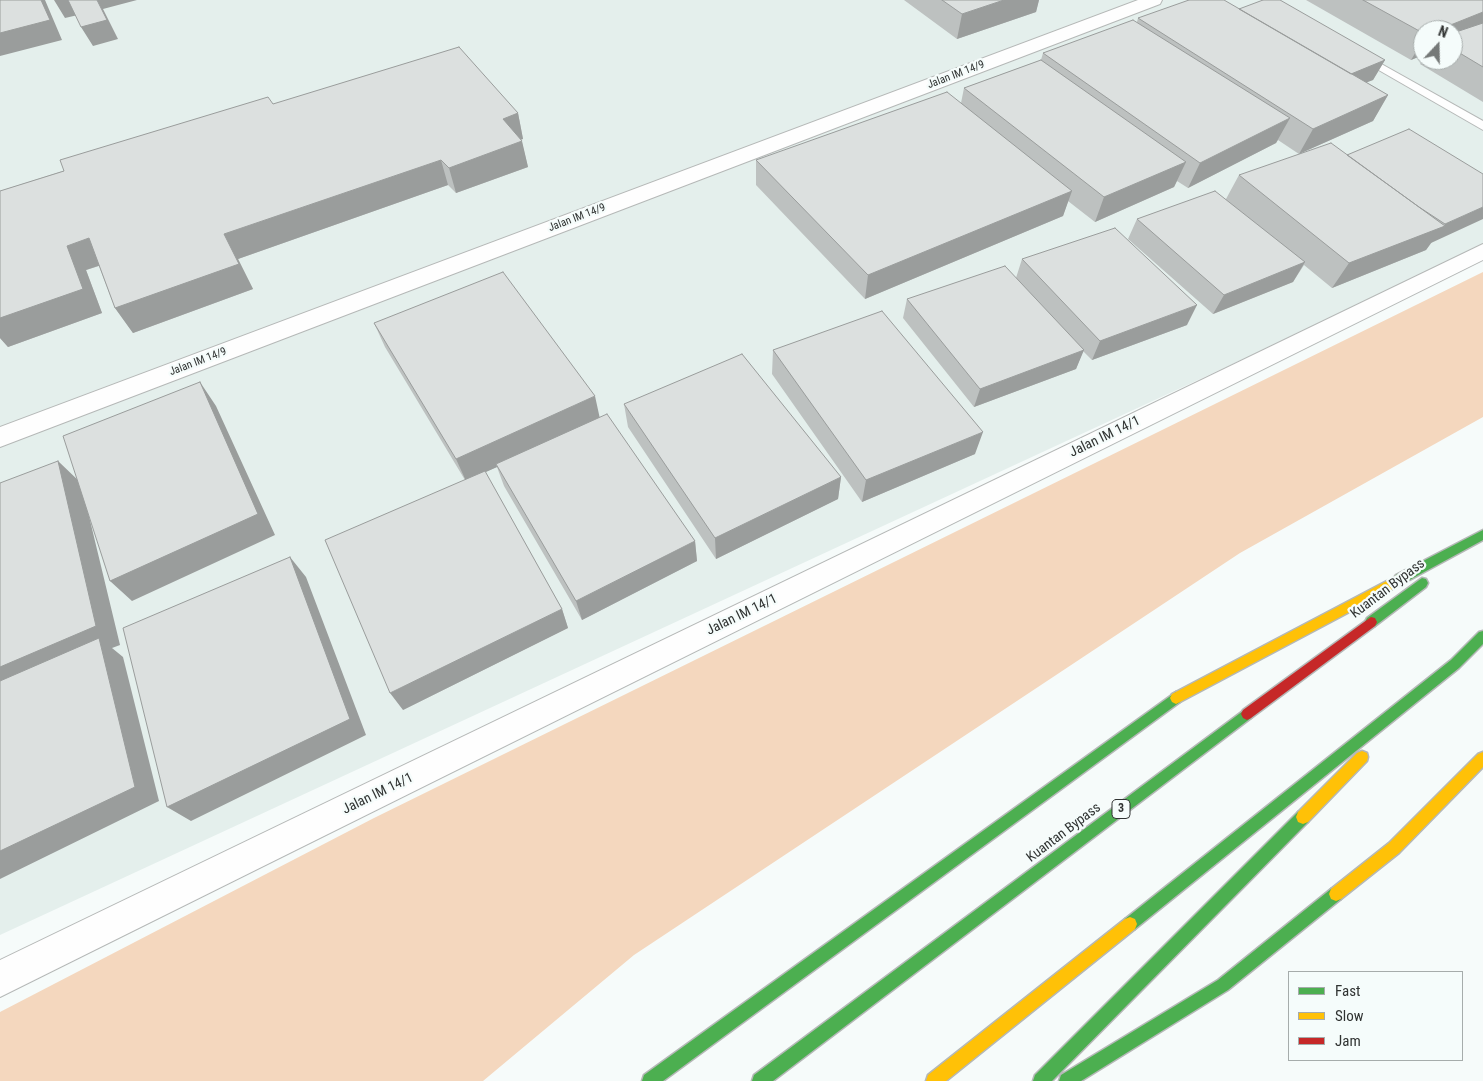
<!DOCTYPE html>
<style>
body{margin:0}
#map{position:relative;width:1483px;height:1081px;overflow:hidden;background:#f6fbfa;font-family:"Roboto Condensed",sans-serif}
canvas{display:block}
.legend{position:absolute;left:1288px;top:971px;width:175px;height:90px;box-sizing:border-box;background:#f5fcfb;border:1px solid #a6acab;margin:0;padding:6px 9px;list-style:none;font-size:15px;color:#303332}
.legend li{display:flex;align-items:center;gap:10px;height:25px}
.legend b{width:25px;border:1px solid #a6acab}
.north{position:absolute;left:1413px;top:20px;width:50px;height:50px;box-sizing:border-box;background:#f5fcfb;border:1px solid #a6acab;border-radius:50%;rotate:21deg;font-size:14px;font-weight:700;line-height:20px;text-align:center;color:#303332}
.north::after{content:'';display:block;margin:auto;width:18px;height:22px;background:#757978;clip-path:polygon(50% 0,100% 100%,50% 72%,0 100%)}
</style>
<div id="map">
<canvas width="1483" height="1081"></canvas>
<ul class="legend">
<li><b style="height:6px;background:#4caf50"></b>Fast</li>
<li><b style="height:6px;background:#ffc107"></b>Slow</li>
<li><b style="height:6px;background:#c62828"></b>Jam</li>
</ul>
<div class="north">N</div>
</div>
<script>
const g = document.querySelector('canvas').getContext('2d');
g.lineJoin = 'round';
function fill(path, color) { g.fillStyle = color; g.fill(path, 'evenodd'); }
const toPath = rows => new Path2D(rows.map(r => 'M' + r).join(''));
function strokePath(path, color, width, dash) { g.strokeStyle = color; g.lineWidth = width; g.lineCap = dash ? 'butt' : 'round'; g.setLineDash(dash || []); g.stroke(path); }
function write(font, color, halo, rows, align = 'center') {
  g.font = font + ' "Roboto Condensed",sans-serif'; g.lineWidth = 4.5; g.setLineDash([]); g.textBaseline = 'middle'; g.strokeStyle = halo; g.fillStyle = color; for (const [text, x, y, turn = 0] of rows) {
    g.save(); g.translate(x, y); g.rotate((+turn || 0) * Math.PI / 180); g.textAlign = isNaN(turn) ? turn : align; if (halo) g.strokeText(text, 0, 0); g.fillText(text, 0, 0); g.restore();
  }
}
fill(toPath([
 [0,0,1483,0,1483,248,0,935],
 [1423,30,1453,30,1453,60,1423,60]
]), '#e4efec');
fill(toPath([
 [1483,272,1483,417,1240,553,634,955,483,1081,0,1081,0,1012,374,818]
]), '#f4d7be');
const lane = toPath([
 [1360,52,1483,121,1483,130,1356,57,1354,55,1356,53,1360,52]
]);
const street = toPath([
 [1138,0,1162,0,1160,4,0,447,0,427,1138,0],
 [1483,244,1483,260,0,997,0,960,1483,244]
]);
const fast = toPath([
 [1483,530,1483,540,1404,583,1400,584,1396,583,1394,579,1396,575,1483,530],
 [1422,578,1426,579,1428,583,1426,587,1375,626,1371,627,1367,626,1365,622,1367,618,1422,578],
 [1483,631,1483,644,1459,668,1135,929,1130,931,1125,929,1123,924,1125,919,1451,660,1479,632,1483,631],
 [1176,692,1180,694,1182,698,1180,702,663,1081,642,1081,644,1075,1176,692],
 [1247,708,1251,710,1253,714,1251,718,773,1081,752,1081,754,1075,1247,708],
 [1303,810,1308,812,1310,817,1308,822,1052,1081,1033,1081,1035,1075,1298,812,1303,810],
 [1336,887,1341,889,1343,894,1341,899,1228,990,1081,1081,1059,1081,1061,1075,1218,980,1331,889,1336,887]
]);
const slow = toPath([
 [1400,574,1404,575,1406,579,1404,583,1180,702,1176,704,1172,702,1170,698,1172,694,1400,574],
 [1362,751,1367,753,1368,757,1367,761,1308,822,1303,824,1298,822,1296,817,1298,812,1357,753,1362,751],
 [1483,752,1483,767,1399,853,1341,899,1336,901,1331,899,1329,894,1331,889,1389,843,1478,754,1483,752],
 [1130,917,1135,919,1137,924,1135,929,946,1081,926,1081,928,1075,1125,919,1130,917]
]);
const jam = toPath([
 [1371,617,1375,618,1377,622,1375,626,1251,718,1247,720,1243,718,1241,714,1243,710,1371,617]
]);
strokePath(lane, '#b5b8b7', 2);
strokePath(street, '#b5b8b7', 2);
strokePath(fast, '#b5b8b7', 3);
strokePath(slow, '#b5b8b7', 3);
strokePath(jam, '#b5b8b7', 3);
fill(lane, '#fefefe');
fill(street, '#fefefe');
fill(fast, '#4caf50');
fill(slow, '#ffc107');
fill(jam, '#c62828');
fill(toPath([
 [904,0,1039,0,1036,12,957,39],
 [1306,0,1483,0,1483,102,1420,64,1423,59,1423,60,1453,60,1453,30,1423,30,1423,55,1411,60],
 [1239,9,1385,60,1373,80,1366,82,1388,95,1373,121,1299,154,1278,140,1276,143,1188,188,1177,181,1174,187,1095,222,1068,201,1063,216,865,299,756,185,756,160,961,103,964,88,1041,60,1043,53,1137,22,1138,18],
 [273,104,518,113,523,139,521,139,528,167,456,193,448,185,238,259,253,289,133,333,115,308,99,266,86,270,102,313,8,347,0,338,0,191],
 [1347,155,1483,174,1426,250,1332,288,1304,265,1293,282,1213,314,1128,239,1137,219,1226,199,1239,175],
 [1022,259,1187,325,1092,360,1083,351,1076,369,974,407,903,318,907,299,1016,278],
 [374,323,600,418,695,541,697,561,582,620,504,486,497,467,485,472,562,609,568,628,403,710,465,480,385,347],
 [773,350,975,454,862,502,772,374],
 [624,404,841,477,838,499,716,559,628,427]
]), '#bdc1c0');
fill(toPath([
 [41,0,45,0,62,40,0,56,0,33],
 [54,0,69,0,78,15,65,18],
 [97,0,137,0,103,9,118,39,93,46,81,27],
 [1004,0,1039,0,1036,12,957,39,962,14],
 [1483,12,1483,30,1453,43,1453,30,1438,30],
 [1423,40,1423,55,1411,60],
 [1385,60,1373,80,1332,96,1343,76],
 [1388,95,1373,121,1299,154,1313,129],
 [518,113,523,139,509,144,503,119],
 [1290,118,1276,143,1188,188,1200,163],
 [522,141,528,167,456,193,449,168],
 [441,160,448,185,238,259,253,289,133,333,115,308,224,234],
 [1186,162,1174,187,1095,222,1104,197],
 [1072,191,1063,216,865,299,868,275],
 [1483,207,1483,219,1431,243,1426,250,1332,288,1349,263,1444,226,1445,224],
 [89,238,107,263,86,270,102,313,8,347,0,338,0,318,67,246],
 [1305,262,1293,282,1213,314,1224,295],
 [1197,305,1187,325,1092,360,1100,341],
 [1084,350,1076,369,974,407,980,389],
 [200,382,216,406,275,535,132,601,110,581],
 [595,396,600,419,496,464,497,467,466,481,456,459],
 [983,432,975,454,862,502,866,480],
 [58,461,81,483,120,645,112,648,123,657,159,801,0,879,0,667],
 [841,477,838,499,716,559,715,538],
 [695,541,697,561,582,620,576,601],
 [290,557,306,577,366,735,191,821,167,807],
 [562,609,568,628,403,710,390,693]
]), '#9a9d9c');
const building = toPath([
 [0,0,41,0,50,20,0,33,0,0],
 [68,0,97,0,107,20,81,27,68,0],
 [942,0,1004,0,962,14,942,0],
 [1189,0,1224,0,1388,95,1313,129,1138,18,1189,0],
 [1263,0,1280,0,1385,60,1351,74,1239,9,1263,0],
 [1363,0,1483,0,1483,12,1438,30,1423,30,1423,33,1363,0],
 [1133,20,1290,118,1200,163,1043,53,1133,20],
 [1483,23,1483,67,1453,49,1453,33,1483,23],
 [459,47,518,113,503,119,522,141,449,168,441,160,224,234,239,264,115,308,89,238,67,246,83,289,0,318,0,191,64,171,60,160,268,97,273,104,459,47],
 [1041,60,1186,162,1104,197,964,88,1041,60],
 [947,92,1072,191,868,275,756,160,947,92],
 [1409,129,1483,174,1483,207,1445,224,1419,207,1347,155,1409,129],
 [1331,143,1445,226,1349,263,1239,175,1331,143],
 [1215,191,1305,262,1224,295,1137,219,1215,191],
 [1115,228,1197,305,1100,341,1022,259,1115,228],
 [1005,266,1084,350,980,389,907,299,1005,266],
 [503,272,595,396,456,459,374,323,503,272],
 [882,311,983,432,866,480,773,350,882,311],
 [742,354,841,477,715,538,624,404,742,354],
 [200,382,258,514,110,581,63,436,200,382],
 [607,414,695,541,576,601,496,464,607,414],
 [58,461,96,626,0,667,0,483,58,461],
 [485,471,562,609,390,693,325,540,485,471],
 [290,557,350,719,167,807,123,628,290,557],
 [99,638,135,787,0,851,0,681,99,638]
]);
fill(building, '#dce0df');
strokePath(building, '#9a9d9c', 1);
write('11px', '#303332', '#f5fcfb', [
 ["Jalan IM 14/9",956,75,-21],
 ["Jalan IM 14/9",577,218,-21],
 ["Jalan IM 14/9",198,362,-21]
]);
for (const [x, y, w] of [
 [1121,809,18]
]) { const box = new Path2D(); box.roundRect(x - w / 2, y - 9.5, w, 19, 4); g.fillStyle = '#f5fcfb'; g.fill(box); strokePath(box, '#303332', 1); }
write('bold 12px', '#303332', null, [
 ["3",1121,809]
]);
write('14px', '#303332', '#f5fcfb', [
 ["Jalan IM 14/1",1105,437,-26],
 ["Kuantan Bypass",1388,589,-37],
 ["Jalan IM 14/1",742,615,-26],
 ["Jalan IM 14/1",378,794,-26],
 ["Kuantan Bypass",1064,833,-37]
]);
</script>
